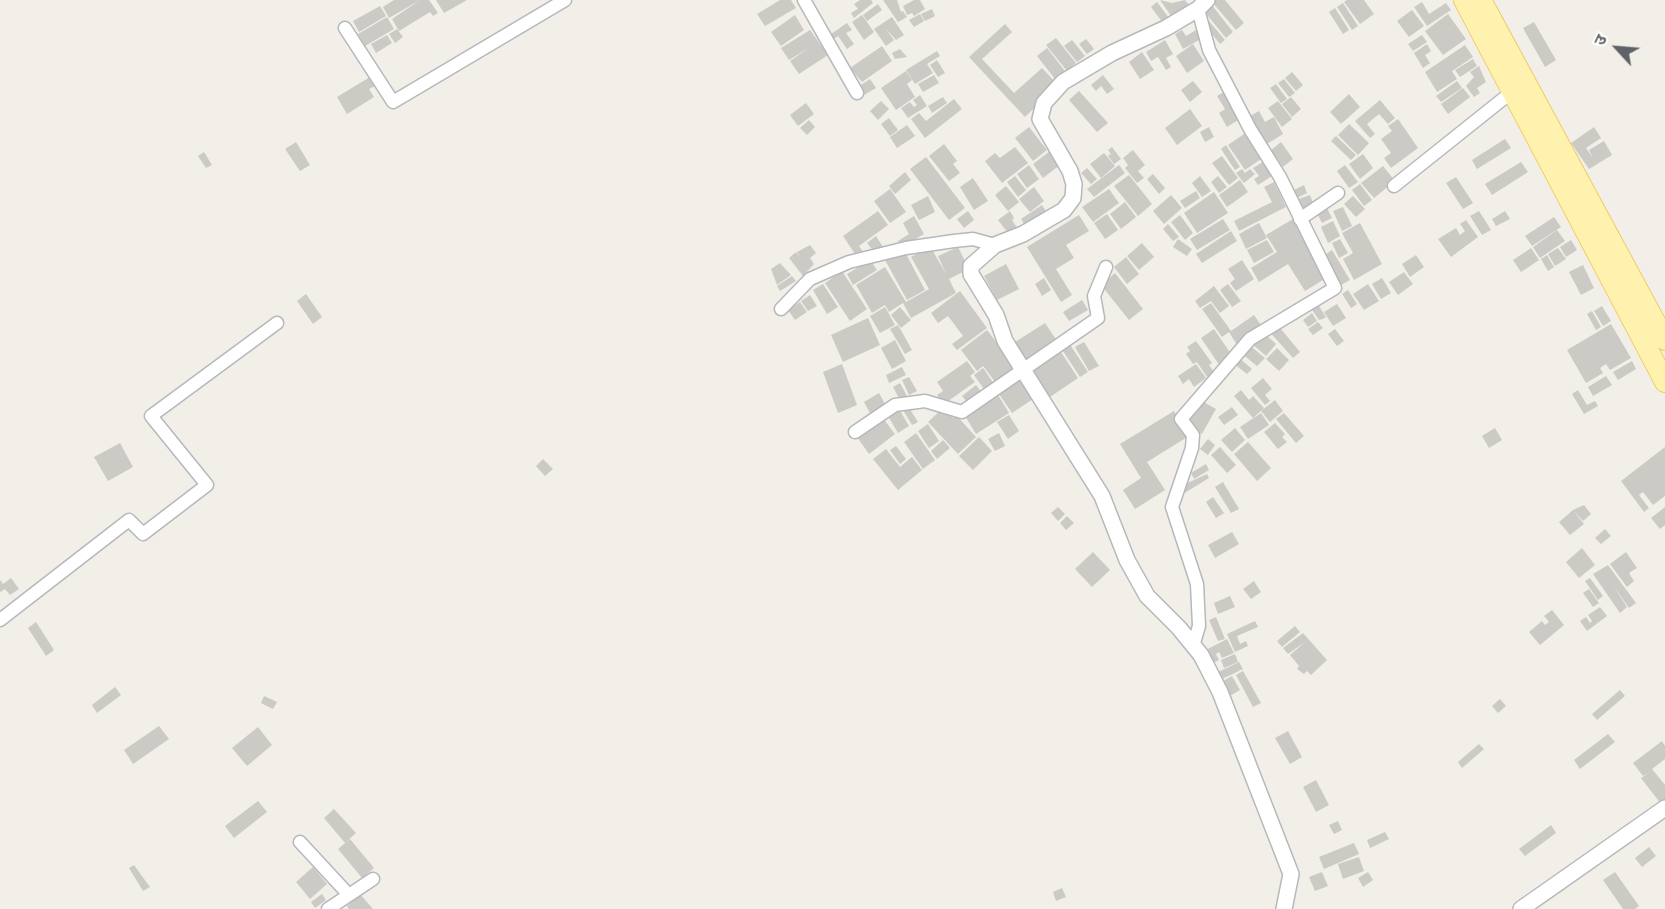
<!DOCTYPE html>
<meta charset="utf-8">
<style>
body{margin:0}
#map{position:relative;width:1665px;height:909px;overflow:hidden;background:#f1efe8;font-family:"DM Sans","Noto Sans Devanagari",sans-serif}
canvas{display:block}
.north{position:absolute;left:1587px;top:18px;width:60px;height:60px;-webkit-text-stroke:4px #fff;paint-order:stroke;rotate:296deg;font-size:16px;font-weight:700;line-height:24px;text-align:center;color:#5f6368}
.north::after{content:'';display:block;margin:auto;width:21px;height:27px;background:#5f6368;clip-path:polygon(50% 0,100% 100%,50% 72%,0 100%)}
</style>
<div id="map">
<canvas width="1665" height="909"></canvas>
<div class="north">उ</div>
</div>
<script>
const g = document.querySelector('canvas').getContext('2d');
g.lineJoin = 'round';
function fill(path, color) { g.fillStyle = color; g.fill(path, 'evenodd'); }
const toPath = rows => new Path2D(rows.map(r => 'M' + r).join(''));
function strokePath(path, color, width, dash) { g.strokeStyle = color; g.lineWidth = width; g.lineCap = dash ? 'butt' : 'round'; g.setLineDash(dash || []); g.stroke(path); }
fill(toPath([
 [394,0,420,0,389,18,383,7],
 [420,0,429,0,438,13,433,16,430,12,399,31,392,19],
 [436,0,467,0,444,13],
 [780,0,791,0,796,8,765,26,757,14],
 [860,0,871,0,873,3,854,18,851,13,858,9,854,4],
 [883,0,897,0,901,12,903,11,907,17,898,22],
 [914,0,920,0,925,9,914,16,912,13,907,15,903,6],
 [1160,0,1172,3,1185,0,1190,6,1174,20],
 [1214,0,1225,0,1244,23,1236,30,1212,2],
 [1347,0,1364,0,1374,14,1360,24,1344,2],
 [1157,2,1169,18,1163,23,1151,7],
 [1422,2,1429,14,1446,3,1451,10,1427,26,1414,7],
 [1343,3,1358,26,1352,30,1337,7],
 [878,4,882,10,867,21,863,15],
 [1211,4,1233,32,1226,38,1203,10],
 [380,6,386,16,359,32,353,21],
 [1335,8,1349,30,1343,34,1329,12],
 [932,9,935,16,925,21,921,14],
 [1412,10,1424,26,1409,37,1397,21],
 [920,14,924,21,914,27,909,20],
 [1448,14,1466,39,1443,55,1425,31],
 [795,15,804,30,781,46,771,32],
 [862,15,874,32,864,40,852,22],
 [387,17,394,29,365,46,358,34],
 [892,17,904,35,896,40,886,29,894,40,886,46,874,29],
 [1209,21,1225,40,1220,44,1204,24],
 [1534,22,1556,60,1545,67,1523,28],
 [847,23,852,30,846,33,854,44,847,49,838,36,834,39,831,34],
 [1005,24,1012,32,982,59,1014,93,1042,68,1058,85,1025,117,969,57],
 [397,29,403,37,395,43,389,34],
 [810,30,828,55,799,74,790,61,809,48,789,60,781,48],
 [1182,30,1186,36,1196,30,1201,39,1183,49,1175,34],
 [387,35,392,43,376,53,371,44],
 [1422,35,1427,42,1413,51,1408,44],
 [1056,38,1076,63,1067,71,1046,45],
 [1086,39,1094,49,1087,54,1079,44],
 [1072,40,1085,56,1077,62,1064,46],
 [1165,40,1173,54,1166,58,1171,67,1166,70,1158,57,1151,61,1146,52],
 [1193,44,1204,61,1187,73,1176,56],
 [1427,44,1431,51,1425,55,1430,63,1423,68,1414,53],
 [1465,45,1473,57,1452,71,1457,79,1437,92,1425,72],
 [882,46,892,61,862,82,850,68],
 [1047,48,1065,71,1055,79,1037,56],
 [900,49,907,57,895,59,892,53],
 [937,51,940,56,927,64,933,73,915,84,906,70],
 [1142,52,1154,70,1140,79,1129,62],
 [1473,59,1477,66,1460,77,1455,70],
 [937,60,945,73,938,77,930,65],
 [1479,66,1486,82,1477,88,1480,93,1474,97,1466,86,1474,77,1470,72],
 [906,71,912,80,907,84,915,97,896,110,881,88],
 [1292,72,1303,85,1296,91,1285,78],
 [934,75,939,83,923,92,918,84],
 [1103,75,1114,89,1107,94,1101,86,1096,91,1091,85],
 [370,77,375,86,369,89,374,97,347,114,337,97],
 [870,79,876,88,864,95,858,87],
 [1284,79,1295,93,1289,97,1278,83],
 [1193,81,1202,92,1190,102,1181,90],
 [1457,81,1462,88,1441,102,1436,96],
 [1276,84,1287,99,1281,103,1270,88],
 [1463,88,1470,97,1448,114,1441,104],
 [1227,90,1243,117,1227,127,1219,113,1225,109,1217,96],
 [1079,91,1108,123,1097,132,1069,100],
 [1349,94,1360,107,1341,124,1330,112],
 [920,95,927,106,908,118,901,108,910,102,914,107,917,105,913,100],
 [943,97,947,103,932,113,928,106],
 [1291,97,1301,109,1292,117,1282,104],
 [954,99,962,109,925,138,911,119,919,113,926,121],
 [1380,100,1395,118,1388,124,1379,114,1367,124,1375,134,1370,138,1355,121],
 [881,101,889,109,878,120,870,111],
 [1278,101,1292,119,1282,127,1268,108],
 [806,103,814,114,798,126,790,115],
 [1190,109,1202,126,1177,145,1165,128],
 [1259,111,1265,122,1274,117,1283,134,1267,144,1250,116],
 [889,118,898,130,890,136,881,124],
 [1398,119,1418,148,1391,168,1384,158,1391,153,1381,139,1392,131,1388,126],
 [809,120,815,127,807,135,800,128],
 [1349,124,1369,143,1358,155,1338,135],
 [907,125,915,136,897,148,890,137],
 [1029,127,1047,150,1033,161,1015,138],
 [1209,127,1214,137,1205,142,1200,132],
 [1594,127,1601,138,1586,148,1593,158,1589,150,1604,141,1612,155,1589,169,1571,143],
 [1247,132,1264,157,1245,170,1228,145],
 [1336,136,1356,155,1351,160,1331,141],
 [1505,139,1511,148,1477,169,1472,160],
 [296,142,310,165,300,171,285,149],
 [1281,142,1293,159,1283,167,1271,150],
 [944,144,957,161,953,164,960,173,949,181,929,156],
 [1226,145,1240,167,1235,170,1221,149],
 [1015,147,1028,163,1002,183,985,161,995,153,1000,158],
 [1112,147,1121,159,1114,164,1108,156,1111,154,1108,150],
 [1133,150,1145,165,1138,171,1144,178,1137,183,1125,168,1128,165,1123,158],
 [1050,151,1060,165,1043,178,1033,164],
 [204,152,212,165,206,168,198,156],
 [1104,153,1115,166,1101,178,1090,164],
 [1363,154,1373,168,1360,179,1349,164],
 [1222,156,1238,178,1229,185,1212,163],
 [926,157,965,208,949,220,910,169],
 [1266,160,1275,174,1258,185,1254,179,1259,176,1253,168],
 [1521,162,1528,172,1492,195,1485,184],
 [1029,165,1039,179,1027,188,1017,174],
 [1119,165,1125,173,1094,197,1087,189],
 [1345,165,1358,182,1349,188,1337,171],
 [1383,166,1395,181,1374,198,1361,183],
 [1087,168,1097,179,1091,184,1081,173],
 [1242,169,1245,173,1250,169,1255,174,1244,183,1236,173],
 [905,172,911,180,895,194,889,186],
 [1153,174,1165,188,1159,194,1147,179],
 [1129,175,1152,204,1138,216,1114,186],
 [1015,176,1026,190,1018,197,1007,182],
 [1200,176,1211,191,1202,197,1192,183],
 [1218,176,1227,187,1219,193,1211,182],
 [1456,177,1473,203,1463,209,1446,183],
 [973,178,988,201,974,210,960,187],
 [1240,180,1248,192,1227,207,1219,195],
 [1274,182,1286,207,1239,231,1234,221,1272,202,1264,187],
 [1360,184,1372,200,1364,206,1352,190],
 [1304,185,1307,193,1295,199,1292,191],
 [1006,186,1019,202,1008,211,995,195],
 [1034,187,1044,201,1030,212,1019,199],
 [890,189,906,212,890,223,874,201],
 [1109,189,1119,203,1093,222,1082,207],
 [1196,191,1200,198,1185,208,1180,201],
 [1214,192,1228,213,1197,233,1184,213],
 [1171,195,1182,208,1164,224,1153,211],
 [1310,195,1315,208,1301,213,1296,200],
 [928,196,935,212,919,220,911,205],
 [1353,196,1365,209,1356,217,1344,204],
 [1125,202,1136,217,1121,229,1110,214],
 [1042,205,1047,213,1026,227,1021,219],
 [1326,206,1332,218,1322,223,1316,211],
 [1343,207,1352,226,1342,231,1333,211],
 [878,211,888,225,859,246,864,253,857,257,843,236],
 [968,211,974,220,964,228,957,219],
 [1010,211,1014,218,1012,220,1019,231,1011,237,998,220],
 [1479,211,1491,230,1482,235,1470,216],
 [1505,211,1510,219,1496,226,1492,219],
 [1107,214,1118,230,1105,239,1094,223],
 [1079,215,1089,231,1066,245,1074,258,1056,269,1072,295,1061,302,1027,247],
 [1180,215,1193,233,1185,240,1171,222],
 [914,216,924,234,902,247,898,241,909,234,903,223],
 [1554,217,1561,227,1532,246,1525,236],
 [1223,219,1230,230,1197,250,1190,239],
 [1293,219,1328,277,1305,291,1288,264,1259,282,1251,268,1277,252,1266,235],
 [1466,220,1478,237,1451,257,1438,239,1456,228,1460,235,1465,231,1460,224],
 [1333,221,1340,236,1328,243,1321,227],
 [1259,223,1267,238,1246,249,1239,234],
 [1360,223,1382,264,1354,280,1343,259,1353,253,1342,233],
 [1168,224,1179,237,1173,241,1163,229],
 [1557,230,1565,241,1540,258,1533,247],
 [1231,231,1237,241,1202,263,1196,254],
 [876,236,883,247,875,253,867,243],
 [1178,239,1192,249,1187,256,1173,247],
 [1340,239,1348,253,1339,258,1332,243],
 [1267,240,1274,252,1254,263,1247,250],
 [1571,240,1577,250,1566,257,1560,247],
 [1142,243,1154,257,1139,270,1127,256],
 [810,245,816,253,810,258,814,264,803,276,789,258,796,252,800,257,797,252],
 [930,246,946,274,938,256,958,247,969,269,949,279,956,293,911,318,903,303,889,312,885,305,872,313,856,285,885,267,906,302,929,289,911,257],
 [1531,248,1539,260,1521,272,1513,260],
 [1558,248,1566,259,1555,266,1548,254],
 [904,250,925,290,907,300,885,260],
 [1332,250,1350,280,1339,286,1322,257],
 [1416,255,1424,267,1410,277,1402,264],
 [1547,255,1554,267,1548,271,1541,259],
 [1126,257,1139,274,1127,284,1114,267],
 [870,260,877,270,853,285,847,274],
 [1242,260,1254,279,1236,291,1230,283,1235,279,1228,269],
 [780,263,791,275,777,285,771,269],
 [1006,264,1019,289,997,300,984,276],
 [1583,265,1594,288,1581,295,1569,272],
 [842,271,867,309,850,321,825,283],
 [1404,272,1413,284,1398,295,1389,282],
 [1115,273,1143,309,1129,320,1101,285],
 [792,276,796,281,780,291,777,286],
 [1044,278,1051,290,1042,296,1035,284],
 [1382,278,1391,293,1381,299,1372,284],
 [823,284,838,307,827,314,813,290],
 [1228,284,1241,301,1232,307,1220,290],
 [1368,284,1379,301,1364,310,1353,294],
 [1214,286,1229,306,1220,313,1211,301,1200,308,1195,301],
 [1348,290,1357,304,1351,308,1342,294],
 [960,291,987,328,957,350,952,344,963,336,948,316,938,323,931,313],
 [306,294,322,317,313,324,297,301],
 [810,295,817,306,808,311,801,301],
 [1082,300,1088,310,1069,321,1063,312],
 [800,302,807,312,795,320,788,310],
 [1211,303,1231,331,1254,315,1263,328,1237,345,1229,332,1222,337,1202,309],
 [1317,303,1326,317,1323,319,1319,320,1311,308],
 [1337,304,1346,318,1333,326,1324,312],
 [1602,306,1611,321,1603,326,1594,311],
 [885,307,895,325,880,333,870,316],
 [900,307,911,320,901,328,891,315],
 [1592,311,1601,327,1596,330,1587,314],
 [1312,313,1317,321,1308,327,1303,320],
 [868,318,880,345,843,362,831,335],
 [1318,322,1323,328,1313,335,1308,329],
 [1045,323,1059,344,1026,365,1012,344],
 [1276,323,1300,352,1293,358,1268,330],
 [1611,324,1631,358,1610,370,1606,364,1600,368,1603,373,1586,383,1567,350],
 [898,325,912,350,905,354,890,329],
 [1214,329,1233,357,1220,366,1201,338],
 [1335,329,1344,341,1337,346,1328,334],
 [987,330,1016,368,996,383,983,366,977,371,961,350],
 [1266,335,1276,344,1266,356,1251,343],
 [895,340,906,361,892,369,881,348],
 [1196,341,1212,363,1209,365,1214,372,1207,377,1197,362,1193,364,1186,354,1190,351,1187,347],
 [1084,342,1099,366,1089,371,1075,347],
 [1069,343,1088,372,1080,377,1061,348],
 [1248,344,1265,358,1257,366,1241,353],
 [1277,348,1289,360,1279,371,1266,359],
 [1059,349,1078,378,1050,397,1031,368],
 [1238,357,1252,369,1247,374,1233,363],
 [967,361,975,372,970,376,975,382,944,404,937,395,943,391,937,382],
 [1632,361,1636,369,1618,380,1613,372],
 [842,364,857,405,838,413,823,372],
 [1196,364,1206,378,1194,387,1189,379,1183,384,1178,376],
 [902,367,906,375,889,383,886,375],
 [983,368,995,385,986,392,974,375],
 [1606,376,1612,385,1593,396,1588,387],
 [909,377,917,391,909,395,902,380],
 [1017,377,1033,399,1012,413,997,391],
 [1263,378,1272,389,1265,395,1270,401,1265,405,1251,388],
 [900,383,907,396,900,400,893,387],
 [976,385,983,394,969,404,962,396],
 [1241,390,1249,400,1253,396,1264,408,1253,418,1234,396],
 [1578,390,1587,405,1595,401,1598,406,1584,414,1572,394],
 [879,393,886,406,871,415,864,402],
 [998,395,1009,413,976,434,965,416],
 [1200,400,1216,409,1202,434,1188,425],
 [1275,400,1283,411,1270,422,1261,411],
 [908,406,918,422,912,425,903,410],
 [1232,407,1238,415,1224,425,1218,417],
 [943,408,953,418,956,415,976,437,958,454,928,422],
 [899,409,909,426,898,433,888,416],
 [1174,411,1189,436,1147,462,1165,490,1135,509,1123,490,1141,478,1120,444],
 [1261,413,1269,425,1248,439,1240,427],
 [1284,413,1304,436,1296,443,1276,419],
 [1009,415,1019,431,1008,439,997,422],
 [882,417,895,434,869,454,857,437],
 [1275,423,1285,434,1282,437,1287,442,1278,449,1264,432],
 [928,424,939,441,929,448,918,431],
 [1235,428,1245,440,1232,452,1221,440],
 [1495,428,1502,440,1489,448,1482,436],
 [916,433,935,460,923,469,904,442],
 [999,433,1005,446,995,451,988,439],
 [979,437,992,451,973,470,959,456],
 [1208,439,1215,445,1208,455,1200,449],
 [943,440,950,448,937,459,931,451],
 [1248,442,1271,468,1257,481,1234,454],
 [120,443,133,467,108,481,94,457],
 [896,446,906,459,900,464,890,450],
 [1220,447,1236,465,1227,473,1211,455],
 [1665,447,1665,496,1653,505,1643,492,1639,495,1649,508,1644,512,1621,481],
 [886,449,900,467,912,457,922,470,898,490,873,459],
 [543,459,553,469,545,476,536,466],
 [1206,464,1209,470,1194,479,1191,473],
 [1207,474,1209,478,1183,494,1179,487],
 [1223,482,1239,509,1231,513,1215,487],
 [1213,497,1224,513,1216,518,1206,502],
 [1584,505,1591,514,1583,521,1573,510],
 [1058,507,1065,514,1058,521,1051,513],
 [1665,507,1665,525,1660,529,1651,518],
 [1573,510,1584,524,1570,535,1559,522],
 [1067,516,1074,523,1066,530,1060,523],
 [1605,529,1611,536,1601,544,1595,538],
 [1232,532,1239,544,1215,558,1208,545],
 [1582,548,1595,565,1579,578,1566,562],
 [1093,552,1110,570,1092,587,1075,569],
 [1626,552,1637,568,1629,573,1634,581,1627,587,1610,564],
 [1608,565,1636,603,1629,608,1613,585,1627,607,1620,613,1593,574],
 [11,578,19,589,10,595,5,589,0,592,0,580,3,584],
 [1590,578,1603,596,1598,600,1585,581],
 [1254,581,1261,592,1251,599,1243,589],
 [1589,589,1599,603,1593,607,1583,593],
 [1230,596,1235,607,1218,614,1214,603],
 [1600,607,1607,616,1587,631,1580,621,1586,617,1590,623,1592,621,1588,615],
 [1552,610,1564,625,1540,645,1529,632,1542,621,1545,625,1549,622,1544,616],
 [1216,617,1225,639,1218,641,1209,620],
 [1255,621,1258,627,1237,636,1240,644,1246,641,1248,646,1235,652,1227,634],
 [36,622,54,650,46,656,28,628],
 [1295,626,1300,632,1282,647,1277,641],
 [1303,633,1327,660,1311,675,1307,671,1304,674,1297,669,1299,666,1290,655,1305,642,1288,654,1283,648],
 [1227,639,1234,653,1222,658,1219,652,1216,654,1219,660,1208,665,1202,652],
 [1235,654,1238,662,1224,668,1221,660],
 [1239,662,1243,669,1218,681,1214,674],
 [1243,671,1261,703,1253,707,1236,675],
 [1232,676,1240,690,1226,698,1218,684],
 [115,687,121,695,97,713,92,705],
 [1620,690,1625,696,1597,720,1592,714],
 [264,696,277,702,273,709,261,703],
 [1500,699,1506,706,1498,713,1492,706],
 [159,726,169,739,133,764,124,750],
 [258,727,272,745,247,766,232,748],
 [1288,731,1302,757,1290,764,1275,738],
 [1608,734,1615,742,1580,769,1574,760],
 [1662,741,1665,746,1665,759,1652,769,1665,785,1665,809,1641,778,1650,772,1643,776,1633,763],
 [1479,744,1484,749,1462,768,1458,762],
 [1316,780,1329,805,1316,812,1303,787],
 [258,801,267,812,234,838,225,826],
 [334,809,356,833,345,843,324,818],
 [1338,821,1342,830,1334,834,1329,825],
 [1551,825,1556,833,1525,856,1519,849],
 [1385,832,1389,839,1370,848,1367,840],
 [350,839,374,868,362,878,338,849],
 [1354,843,1359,854,1324,869,1319,857],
 [1649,847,1656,856,1642,867,1635,858],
 [1359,857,1364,871,1343,879,1338,864],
 [134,865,150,887,143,891,129,868],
 [313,867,327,884,310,899,296,882],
 [1322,872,1328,886,1315,891,1309,877],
 [1368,872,1373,880,1363,887,1358,878],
 [1615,872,1639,906,1635,909,1623,909,1603,880],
 [1062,888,1066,897,1056,901,1053,892],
 [322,894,326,900,315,908,311,902],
 [360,894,373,909,349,909,347,906]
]), '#cccac5');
const minor = toPath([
 [804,0,857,93],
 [345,28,393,102,565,0],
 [1394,186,1513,91],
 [1300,219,1338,193],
 [781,309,810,279,849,262,906,248,954,241,973,239,995,245],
 [855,432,895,405,925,401,962,412,1098,318,1094,296,1106,267],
 [0,620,129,520,143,534,207,485,151,416,277,323],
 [1193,646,1199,626,1197,584,1172,507,1192,448,1193,435,1181,419,1250,339,1335,288,1280,177,1250,129,1209,50,1198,9],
 [300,842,349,895],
 [328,909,373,879]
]);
const tertiary = toPath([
 [1207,0,1198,9,1166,28,1112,53,1063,82,1044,103,1040,119,1070,171,1074,184,1073,198,1064,210,1023,234,995,245,971,266,971,274,996,315,1005,341,1102,496,1127,560,1147,596,1179,628,1201,655,1220,692,1291,874,1284,909],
 [1521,909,1665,808]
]);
const primary = toPath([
 [1464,0,1665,382],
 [1481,0,1665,340]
]);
strokePath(minor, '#b5b8bc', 15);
strokePath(tertiary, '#b5b8bc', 18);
strokePath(primary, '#f2c960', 22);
strokePath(minor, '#fff', 12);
strokePath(tertiary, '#fff', 15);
strokePath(primary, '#fff2af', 20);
</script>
